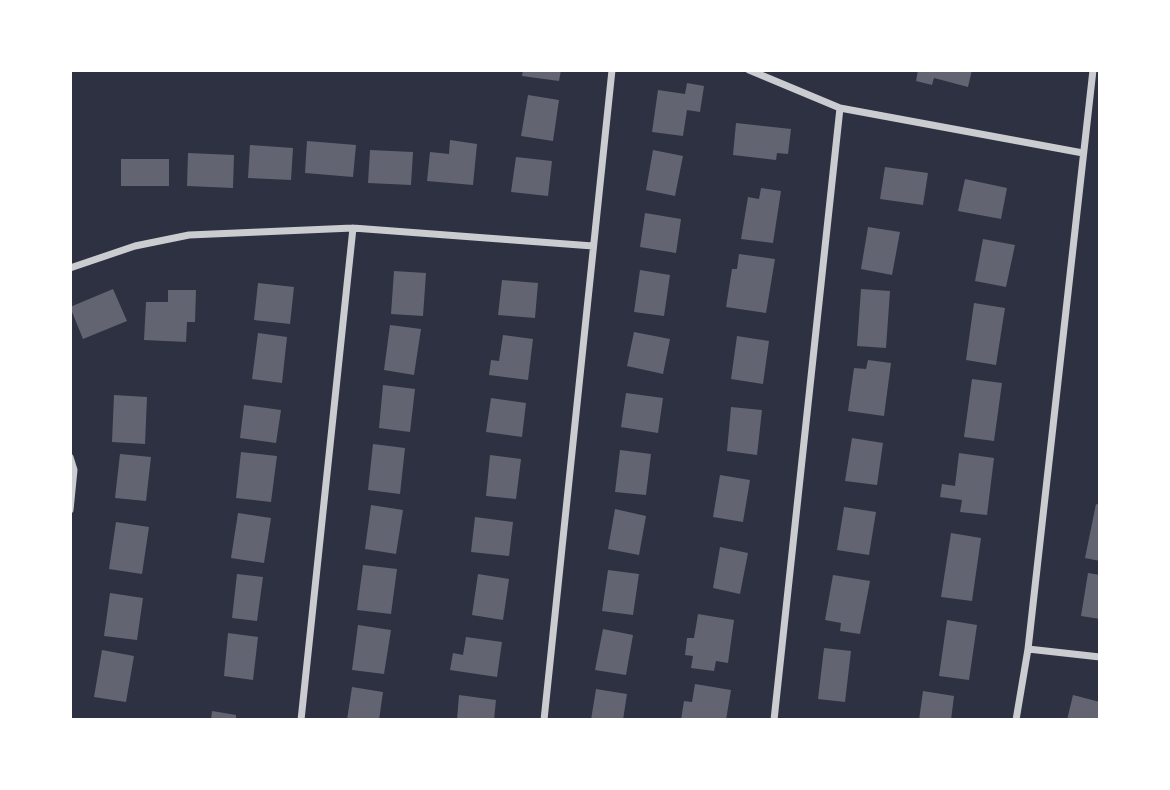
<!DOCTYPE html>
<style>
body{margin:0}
#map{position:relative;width:1170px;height:790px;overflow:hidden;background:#2d3142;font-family:Overpass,sans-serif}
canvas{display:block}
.frame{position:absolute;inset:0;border:72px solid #fff;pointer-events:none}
</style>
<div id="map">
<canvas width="1170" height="790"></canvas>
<div class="frame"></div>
</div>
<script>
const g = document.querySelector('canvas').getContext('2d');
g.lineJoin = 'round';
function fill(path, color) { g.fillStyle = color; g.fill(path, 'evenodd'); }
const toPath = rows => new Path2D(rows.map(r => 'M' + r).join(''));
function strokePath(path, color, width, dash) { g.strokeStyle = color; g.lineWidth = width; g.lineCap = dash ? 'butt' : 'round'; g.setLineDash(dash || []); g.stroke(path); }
fill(toPath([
 [523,70,561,70,559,81,522,76],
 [918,70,972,70,968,87,934,78,932,85,916,81],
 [687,83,704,86,700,112,687,110,683,136,652,132,658,90,685,94],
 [528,95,559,100,553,141,521,136],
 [736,123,791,129,788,154,777,153,776,160,733,155],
 [450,140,477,144,473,185,427,181,430,152,449,154],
 [307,141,356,145,353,177,305,173],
 [250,145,293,148,291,180,248,178],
 [370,150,413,152,411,185,368,183],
 [653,150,683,156,675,196,646,190],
 [188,153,234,155,233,188,187,186],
 [516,157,552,161,548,196,511,192],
 [121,159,169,159,169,186,121,186],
 [885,167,928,173,923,205,880,199],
 [965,179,1007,188,1001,219,958,211],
 [761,188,781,191,773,243,741,239,748,197,759,199],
 [645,213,681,219,676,253,640,247],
 [868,227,900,232,892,275,861,269],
 [983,239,1015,245,1006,287,975,281],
 [739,254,775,259,766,313,726,307,732,269,737,269],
 [640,270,670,275,664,316,634,312],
 [394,271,426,273,423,316,391,314],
 [502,280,538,283,535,318,498,315],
 [258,283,294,287,290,324,254,320],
 [113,289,127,321,83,339,70,307],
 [861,289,890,291,886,348,857,346],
 [168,290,196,290,195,322,187,322,186,342,144,340,146,302,168,302],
 [974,303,1005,308,996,365,966,360],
 [390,325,421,329,414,375,384,370],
 [634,332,670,339,663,374,627,366],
 [258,333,287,337,282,383,252,379],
 [503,335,533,339,528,380,489,375,491,360,499,361],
 [737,336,769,341,763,384,731,379],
 [868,360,891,363,884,416,848,411,854,368,866,369],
 [972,379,1002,383,994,441,964,437],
 [383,385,415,389,410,432,379,428],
 [626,393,663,398,658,433,621,427],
 [114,395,147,397,145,444,112,442],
 [491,398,526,403,522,437,486,432],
 [244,405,281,410,276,443,240,438],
 [731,407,762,410,757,455,727,451],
 [852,438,883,443,877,485,845,481],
 [373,444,405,448,400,494,368,490],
 [620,450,651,454,646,495,615,492],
 [241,452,277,456,271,502,236,498],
 [959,453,994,458,987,515,960,512,962,500,940,497,942,484,955,486],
 [120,454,151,457,146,501,115,498],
 [490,455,521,459,516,499,486,496],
 [720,475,750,480,743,522,713,517],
 [1096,504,1100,505,1100,561,1085,558],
 [371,505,403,510,396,554,365,549],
 [844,507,876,512,869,555,837,550],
 [615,509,646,516,639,555,608,549],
 [238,513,271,518,264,563,231,558],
 [475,517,513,522,509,556,471,552],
 [116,522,149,527,142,574,109,569],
 [951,533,981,538,972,601,941,597],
 [720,547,748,553,740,594,713,588],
 [363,565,397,569,391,614,357,610],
 [608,570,639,574,633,615,602,611],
 [1088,573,1100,575,1100,619,1081,616],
 [237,574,263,577,257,621,232,618],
 [478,574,509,579,503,620,472,615],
 [833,575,870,581,860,634,840,631,841,623,825,620],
 [110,593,143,598,137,640,104,636],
 [698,614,734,620,728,663,716,661,714,671,691,668,693,656,685,655,687,638,694,638],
 [947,620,977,625,969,680,939,676],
 [358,625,391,630,384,674,352,670],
 [603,629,633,635,626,675,595,670],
 [228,633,258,637,253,680,224,676],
 [466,637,502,642,497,677,450,670,453,653,463,655],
 [824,648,851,651,845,702,818,699],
 [102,650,134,656,126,702,94,697],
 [695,684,731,690,726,720,681,720,684,701,692,702],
 [352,687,383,692,379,720,347,720],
 [596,689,627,694,623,720,591,720],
 [923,691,954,696,951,720,919,720],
 [459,695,496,700,494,720,457,720],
 [1073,695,1100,702,1100,720,1067,720],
 [212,711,236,715,236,720,211,720]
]), '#626471');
strokePath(toPath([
 [749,70,840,108,1083,153],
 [70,268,135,246,189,235,353,228,593,246],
 [70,457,74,470,70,510],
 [1028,649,1100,657],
 [301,720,353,228],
 [544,720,612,70],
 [774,720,840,108],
 [1016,720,1028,649,1093,70]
]), '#caccd0', 7);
</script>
